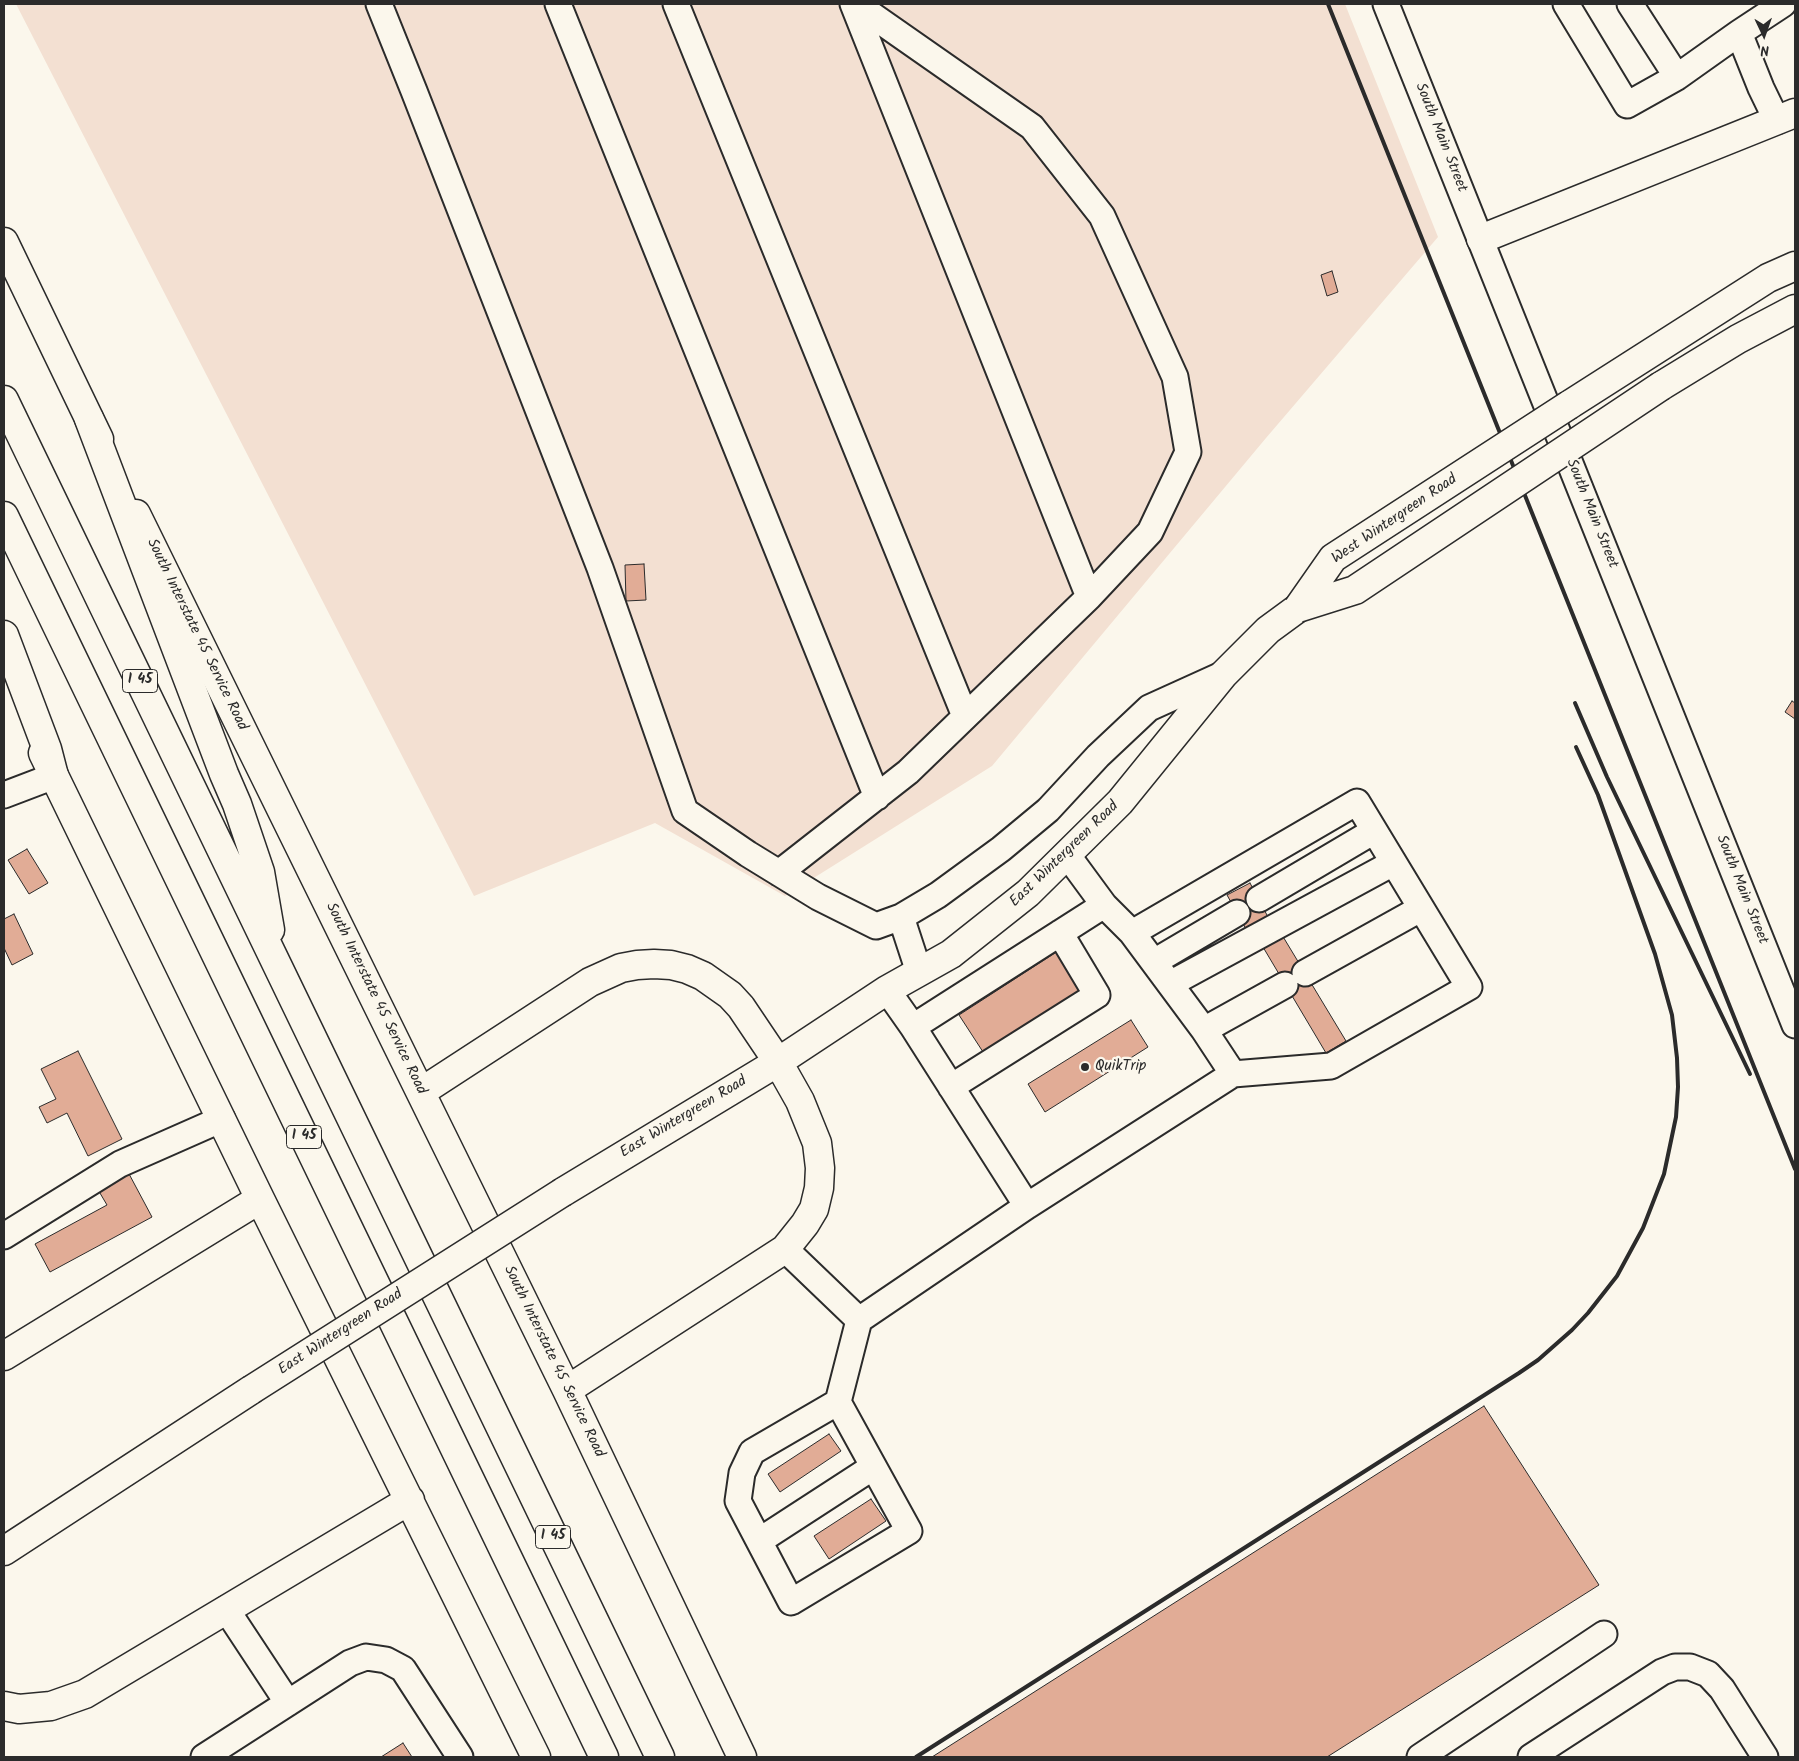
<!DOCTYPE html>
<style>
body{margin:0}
#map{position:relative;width:1799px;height:1761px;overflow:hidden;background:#fbf7ec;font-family:Kalam,sans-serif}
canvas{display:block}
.frame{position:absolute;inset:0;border:5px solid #2b2b2b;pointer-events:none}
.north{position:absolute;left:1739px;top:10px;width:50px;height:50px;-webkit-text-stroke:4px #fbf7ec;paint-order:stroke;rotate:177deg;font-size:14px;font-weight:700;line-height:20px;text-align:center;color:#2b2b2b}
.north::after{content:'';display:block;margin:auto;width:18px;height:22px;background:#2b2b2b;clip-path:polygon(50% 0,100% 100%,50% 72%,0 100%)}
</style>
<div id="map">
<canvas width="1799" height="1761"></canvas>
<div class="frame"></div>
<div class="north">N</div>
</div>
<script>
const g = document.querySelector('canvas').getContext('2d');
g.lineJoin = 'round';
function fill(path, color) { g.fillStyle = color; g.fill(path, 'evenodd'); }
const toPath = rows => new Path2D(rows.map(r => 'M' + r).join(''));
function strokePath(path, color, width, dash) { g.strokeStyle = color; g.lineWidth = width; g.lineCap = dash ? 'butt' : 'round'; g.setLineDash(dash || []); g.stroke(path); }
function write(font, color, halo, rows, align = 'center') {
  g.font = font + ' Kalam,sans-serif'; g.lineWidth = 4.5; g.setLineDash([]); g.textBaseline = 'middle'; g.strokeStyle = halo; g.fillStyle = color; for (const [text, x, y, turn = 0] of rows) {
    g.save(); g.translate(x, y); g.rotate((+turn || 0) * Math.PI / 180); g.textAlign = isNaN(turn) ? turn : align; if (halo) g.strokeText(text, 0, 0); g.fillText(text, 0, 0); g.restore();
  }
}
fill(toPath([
 [16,4,1345,4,1438,237,1266,438,992,766,785,896,655,823,474,896]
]), '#f3e0d2');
const building = toPath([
 [1332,271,1338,292,1327,296,1321,275,1332,271],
 [644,564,646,600,626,601,625,565,644,564],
 [1792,701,1795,703,1795,719,1785,712,1792,701],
 [27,849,48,883,29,894,8,860,27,849],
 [1250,883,1268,917,1246,929,1227,895,1250,883],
 [14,914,33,954,12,965,4,948,4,919,14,914],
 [1279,930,1346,1041,1326,1053,1260,942,1279,930],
 [1058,951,1084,991,985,1055,959,1015,1058,951],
 [1131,1020,1148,1047,1045,1112,1028,1084,1131,1020],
 [78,1051,122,1139,88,1156,67,1113,47,1123,39,1107,56,1099,41,1069,78,1051],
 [128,1172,152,1217,50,1272,35,1244,107,1205,97,1188,128,1172],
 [1484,1406,1599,1585,1327,1757,932,1757,1484,1406],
 [829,1434,841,1451,780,1492,768,1474,829,1434],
 [871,1499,886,1521,829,1559,814,1536,871,1499],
 [403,1743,412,1757,381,1757,403,1743]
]);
fill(building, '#e1ac96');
strokePath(building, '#2b2b2b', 1);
const minor = toPath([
 [379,4,414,91,600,568,685,811,748,854,818,897,876,926,901,917,938,895,1001,849,1048,810,1098,756,1149,708,1224,674],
 [558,4,877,797],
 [676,4,965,716],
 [853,4,1089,597],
 [1386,4,1795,1025],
 [1566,4,1627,105,1677,77,1739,33],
 [1630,4,1677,77],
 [1777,121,1761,88,1739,33,1783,4],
 [4,795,54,776],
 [779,873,908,772,1089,597,1150,532,1188,452,1175,377,1102,216,1032,127,856,4],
 [1259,899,1374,831],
 [901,917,919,972],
 [1132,933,1204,1030,1233,1074],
 [1154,962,1237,913],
 [1305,973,1420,909],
 [1170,984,1393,863],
 [887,990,913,1027,1027,1206],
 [913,1027,1104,905],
 [1204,1030,1285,985],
 [951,1087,1097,995,1060,933],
 [4,1236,120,1164,222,1119],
 [785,1249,859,1320,1027,1206,1233,1074,1331,1066,1469,987,1357,802,1132,933,1104,905,1068,856],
 [838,1402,752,1452,742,1473,738,1501,791,1602,909,1531,838,1402,859,1320],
 [759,1541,873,1467],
 [226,1609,288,1703],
 [204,1757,350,1663,366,1657,386,1660,403,1669,460,1757],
 [1420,1757,1604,1634],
 [1531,1757,1662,1672,1675,1667,1690,1667,1708,1674,1722,1689,1765,1757]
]);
const major = toPath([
 [1481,239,1795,113],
 [4,242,99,439],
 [1661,386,1738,339,1795,309],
 [1569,405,1768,278,1795,266],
 [136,514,567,1390,742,1757],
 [43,753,260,1199,536,1757],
 [421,1092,590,982,621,968,637,965,654,964,671,965,687,969,703,976,730,995,741,1007,778,1062,800,1101,817,1143,820,1168,819,1188,814,1209,805,1224,785,1249,567,1390],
 [563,1192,778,1062,887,990,951,954,1028,893,1120,802,1224,674,1268,630,1298,608],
 [4,1356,260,1199],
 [4,1551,251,1390],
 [4,1706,19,1709,51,1706,85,1694,410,1500]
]);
const highway = toPath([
 [4,400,660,1757],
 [89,419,224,774,237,804,260,872,270,930],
 [4,516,604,1757],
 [4,635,47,749,54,776]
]);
strokePath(minor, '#2b2b2b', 29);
strokePath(major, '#2b2b2b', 31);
strokePath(highway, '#2b2b2b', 31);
strokePath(minor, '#fbf7ec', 25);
strokePath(major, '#fbf7ec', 28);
strokePath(highway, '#fbf7ec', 28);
strokePath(toPath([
 [1328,4,1795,1169],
 [1575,703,1607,777,1750,1074],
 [916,1757,1519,1373,1538,1360,1572,1330,1588,1313,1617,1276,1643,1228,1664,1174,1676,1117,1678,1087,1677,1058,1672,1015,1655,954,1598,795,1576,747]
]), '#2b2b2b', 4);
const majorBridge = toPath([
 [1298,608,1355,590,1661,386],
 [1298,608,1333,558,1569,405],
 [251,1390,563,1192]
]);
strokePath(majorBridge, '#2b2b2b', 31, []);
strokePath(majorBridge, '#fbf7ec', 28);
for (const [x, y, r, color] of [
 [1085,1067,5,"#2b2b2b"]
]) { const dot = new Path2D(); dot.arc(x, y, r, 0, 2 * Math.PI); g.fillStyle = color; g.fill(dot); strokePath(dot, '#fbf7ec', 2); }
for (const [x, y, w] of [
 [140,681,35],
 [304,1137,35],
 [553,1537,35]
]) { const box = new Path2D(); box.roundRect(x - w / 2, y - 11.5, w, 23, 4); g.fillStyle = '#fbf7ec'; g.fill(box); strokePath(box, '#2b2b2b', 1); }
write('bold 14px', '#2b2b2b', null, [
 ["I 45",140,681],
 ["I 45",304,1137],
 ["I 45",553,1537]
]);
write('15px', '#2b2b2b', '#fbf7ec', [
 ["South Main Street",1440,138,68],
 ["South Main Street",1591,514,68],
 ["West Wintergreen Road",1395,520,-34],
 ["South Interstate 45 Service Road",196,635,64],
 ["East Wintergreen Road",1065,855,-44],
 ["South Main Street",1741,890,68],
 ["South Interstate 45 Service Road",375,999,64],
 ["East Wintergreen Road",684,1118,-31],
 ["East Wintergreen Road",341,1333,-33],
 ["South Interstate 45 Service Road",553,1362,64]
]);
write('15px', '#2b2b2b', '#fbf7ec', [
 ["QuikTrip",1095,1067]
], 'left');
</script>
